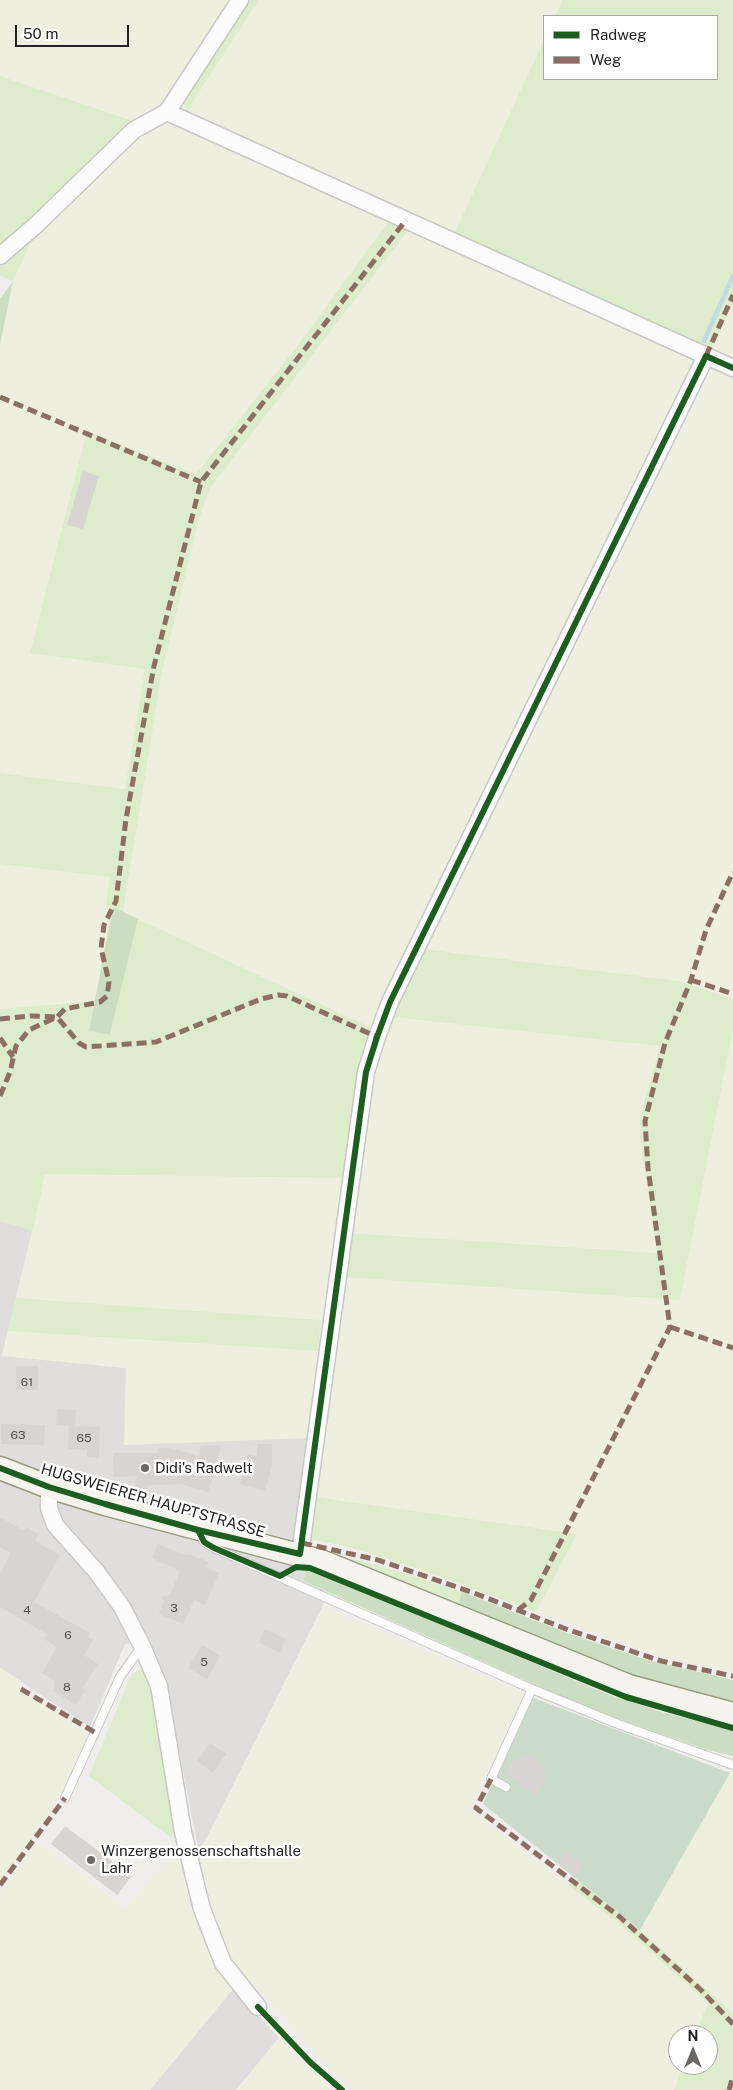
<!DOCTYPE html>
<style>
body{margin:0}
#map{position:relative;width:733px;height:2090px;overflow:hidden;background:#f0eeeb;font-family:"Public Sans",sans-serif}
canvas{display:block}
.legend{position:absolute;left:543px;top:15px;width:175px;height:65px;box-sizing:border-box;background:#fff;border:1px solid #a7a7a7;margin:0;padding:6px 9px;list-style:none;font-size:15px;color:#222}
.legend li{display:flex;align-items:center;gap:10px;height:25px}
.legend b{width:25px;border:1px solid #a7a7a7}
.north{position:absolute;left:668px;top:2025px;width:50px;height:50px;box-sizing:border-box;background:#fff;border:1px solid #a7a7a7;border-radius:50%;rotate:0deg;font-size:14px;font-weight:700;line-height:20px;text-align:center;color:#222}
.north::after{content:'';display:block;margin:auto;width:18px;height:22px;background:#6a6968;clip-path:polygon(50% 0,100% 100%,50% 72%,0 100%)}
.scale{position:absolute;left:15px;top:25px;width:114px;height:22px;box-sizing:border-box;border:2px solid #222;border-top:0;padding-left:6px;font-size:15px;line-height:18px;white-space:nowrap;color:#222;-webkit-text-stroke:4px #fff;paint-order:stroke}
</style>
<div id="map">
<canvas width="733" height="2090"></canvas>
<ul class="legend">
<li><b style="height:6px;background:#1b5e20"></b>Radweg</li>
<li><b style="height:6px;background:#8d6e63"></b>Weg</li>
</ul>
<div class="north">N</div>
<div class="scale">50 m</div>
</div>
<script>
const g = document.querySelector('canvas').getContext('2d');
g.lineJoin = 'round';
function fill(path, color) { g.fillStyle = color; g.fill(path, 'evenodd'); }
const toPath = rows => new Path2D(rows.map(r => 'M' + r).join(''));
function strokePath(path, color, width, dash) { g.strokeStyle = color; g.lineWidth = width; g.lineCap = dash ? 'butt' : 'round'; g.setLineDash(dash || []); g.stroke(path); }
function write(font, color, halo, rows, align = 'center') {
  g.font = font + ' "Public Sans",sans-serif'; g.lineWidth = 5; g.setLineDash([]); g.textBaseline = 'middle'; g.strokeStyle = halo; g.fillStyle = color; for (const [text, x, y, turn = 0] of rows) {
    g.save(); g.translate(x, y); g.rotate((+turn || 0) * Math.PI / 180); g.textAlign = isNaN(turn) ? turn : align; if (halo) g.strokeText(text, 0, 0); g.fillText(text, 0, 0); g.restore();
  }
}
fill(toPath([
 [0,1221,33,1230,2,1355,126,1368,310,1438,307,1568,303,1581,329,1593,199,1853,164,1673,150,1640,125,1644,90,1727,0,1668],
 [233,1989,279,2038,236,2090,150,2090]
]), '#dfdedc');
fill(toPath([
 [0,0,233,0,178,81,152,111,139,123,0,76],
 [259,0,563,0,555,16,544,16,544,40,454,234,391,218,298,345,196,474,87,431,30,653,145,669,125,789,0,773,0,345,13,281,38,226,126,144,147,130,163,124,182,126,193,101],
 [410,228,695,359,374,1029,123,912,162,672,199,519,210,488],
 [733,303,733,359,714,350,713,347],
 [714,368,733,377,733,999,679,981,424,949],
 [0,864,109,877,106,906,113,907,95,1001,0,1009],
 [392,1017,660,1046,640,1118,640,1139,657,1253,349,1233,374,1072],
 [733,1028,733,1671,683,1662,648,1652,536,1612,576,1535,315,1497,344,1277,680,1300],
 [45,1174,345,1178,321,1320,16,1298],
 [8,1331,318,1351,310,1438,124,1445,126,1368,2,1356],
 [324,1607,524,1694,470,1809,621,1925,708,2003,695,2035,678,2035,678,2065,684,2065,674,2090,354,2090,318,2057,232,1960,211,1907,199,1853],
 [0,1668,20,1680,18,1686,91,1736,62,1793,0,1883],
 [730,1773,733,1773,733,2013,640,1930],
 [37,1842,125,1909,179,1847,191,1911,208,1950,233,1989,150,2090,0,2090,0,1893],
 [279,2038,280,2038,331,2090,236,2090]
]), '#efefdf');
fill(toPath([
 [244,0,259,0,193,101,188,113,183,103,183,93],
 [563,0,733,0,733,303,713,347,714,350,695,344,454,234,544,40,544,79,717,79,717,16,555,16],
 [0,76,139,123,0,252],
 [391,218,410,228,210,488,199,519,162,672,123,912,106,906,109,877,0,864,0,773,125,789,145,669,30,653,87,431,196,474,298,345],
 [38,226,13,281,0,276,0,262],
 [138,919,374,1029,345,1178,45,1174,33,1230,0,1221,0,1009,95,1001,89,1031,110,1035],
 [424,949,679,981,733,999,733,1028,680,1300,344,1277,349,1233,657,1253,640,1139,640,1118,660,1046,392,1017],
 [16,1298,321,1320,318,1351,8,1331],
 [315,1497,577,1534,536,1612,422,1570,353,1548,310,1539],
 [318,1550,395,1570,462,1592,458,1606],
 [142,1668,147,1669,159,1703,177,1832,170,1837,89,1776,131,1675],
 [577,1879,640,1930,733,2013,733,2090,674,2090,684,2065,708,2065,708,2035,695,2035,708,2003,621,1925,568,1885]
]), '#ddeccb');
fill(toPath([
 [13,281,0,345,0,299],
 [113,907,138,919,110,1035,89,1031],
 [307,1568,607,1694,661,1712,733,1730,733,1756,707,1750,585,1707,303,1581],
 [462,1592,570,1634,644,1659,733,1680,733,1704,612,1670,458,1606]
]), '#cbdec1');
fill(toPath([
 [531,1697,730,1773,640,1930,483,1804]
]), '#cadbca');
strokePath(toPath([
 [704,341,733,276]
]), '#bfdbe3', 4.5);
fill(toPath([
 [83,471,99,476,83,529,67,525],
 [16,1366,38,1366,38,1390,16,1390],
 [57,1409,76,1410,75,1426,56,1425],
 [1,1424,45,1425,44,1445,1,1444],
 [69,1426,100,1427,99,1458,87,1457,87,1450,68,1449],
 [257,1444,272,1444,272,1464,265,1491,240,1484,248,1454,257,1456],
 [201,1446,221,1446,208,1492,181,1484,148,1485,145,1497,133,1495,137,1476,114,1477,113,1453,157,1453,157,1448,170,1448,199,1456],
 [0,1517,24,1531,26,1527,38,1534,35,1541,60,1555,34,1602,90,1633,88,1637,93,1640,84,1655,98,1664,82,1688,85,1690,76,1705,53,1691,55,1681,42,1673,57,1647,44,1639,47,1634,0,1607,0,1574,11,1553,0,1547],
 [158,1544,187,1556,188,1554,209,1562,206,1567,219,1573,205,1605,194,1600,183,1624,159,1614,164,1602,162,1597,170,1595,180,1571,152,1558],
 [265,1629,286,1639,279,1653,259,1642],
 [202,1645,220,1656,207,1679,188,1668],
 [210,1743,226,1754,213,1773,197,1761],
 [530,1756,544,1765,546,1782,536,1795,504,1773,515,1759],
 [65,1826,132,1876,117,1895,51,1844],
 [566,1852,584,1865,576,1876,558,1864]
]), '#d7d4d2');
const lane = toPath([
 [200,1534,204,1542,214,1548,532,1689,618,1724,733,1765],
 [506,1787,491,1779,532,1689],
 [65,1798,120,1677,142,1646]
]);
const street = toPath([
 [167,112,733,368],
 [0,256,36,225,134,130,167,112,240,0],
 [49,1487,49,1508,55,1525,96,1571,122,1607,142,1646,159,1686,183,1832,202,1909,223,1963,258,2007],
 [300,1554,366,1072,377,1037,390,1002,706,356]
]);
const secondary = toPath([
 [0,1468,49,1487,105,1504,321,1561,629,1686,733,1714]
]);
strokePath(lane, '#c9c8c7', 10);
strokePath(street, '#c9c8c7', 19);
strokePath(secondary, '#999a82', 25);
strokePath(lane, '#fdfcfc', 8);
strokePath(street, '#fdfcfc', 16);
strokePath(secondary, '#f4f4ed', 22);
strokePath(toPath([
 [706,356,733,295],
 [0,397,201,482],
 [691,980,733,994],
 [0,1019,31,1016,57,1017,79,1043,86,1047,156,1042,261,999,278,995,287,996,377,1037],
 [0,1038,13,1057],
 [0,1096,10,1072,16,1046,29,1030,57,1017,65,1009,100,1002,107,996,109,982,101,948,104,925,116,901,126,819,154,666,201,482,406,220],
 [670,1327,733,1348],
 [302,1543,378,1560,474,1593,566,1629,661,1661,733,1676],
 [518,1610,531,1600,670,1327,648,1168,645,1121,665,1043,691,980,706,930,733,872],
 [21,1689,96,1733],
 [491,1779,476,1808,620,1917,701,1990,733,2024],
 [0,1885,65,1798],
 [729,2090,733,2076]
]), '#8d6e63', 5, [10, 5]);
strokePath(toPath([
 [0,1468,49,1487,105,1504,198,1530,300,1554,366,1072,377,1037,390,1002,706,356,733,368],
 [198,1530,204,1542,214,1548,280,1576,296,1567,310,1568,626,1697,733,1728],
 [258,2007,310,2062,342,2090]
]), '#1b5e20', 6);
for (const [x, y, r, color] of [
 [145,1468,5,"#6a6968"],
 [91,1860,5,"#6a6968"]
]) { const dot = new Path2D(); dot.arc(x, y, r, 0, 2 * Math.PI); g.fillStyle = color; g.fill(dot); strokePath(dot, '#fff', 2); }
write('12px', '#4f4e4e', null, [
 ["61",27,1382],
 ["63",18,1435],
 ["65",84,1438],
 ["3",174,1608],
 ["4",27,1610],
 ["6",68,1635],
 ["5",204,1662],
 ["8",67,1687]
]);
write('15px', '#222', '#fff', [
 ["Didi's Radwelt",155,1468],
 ["Winzergenossenschaftshalle",101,1851],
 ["Lahr",101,1868]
], 'left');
write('15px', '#222', '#fff', [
 ["HUGSWEIERER HAUPTSTRASSE",153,1501,16]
]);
</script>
